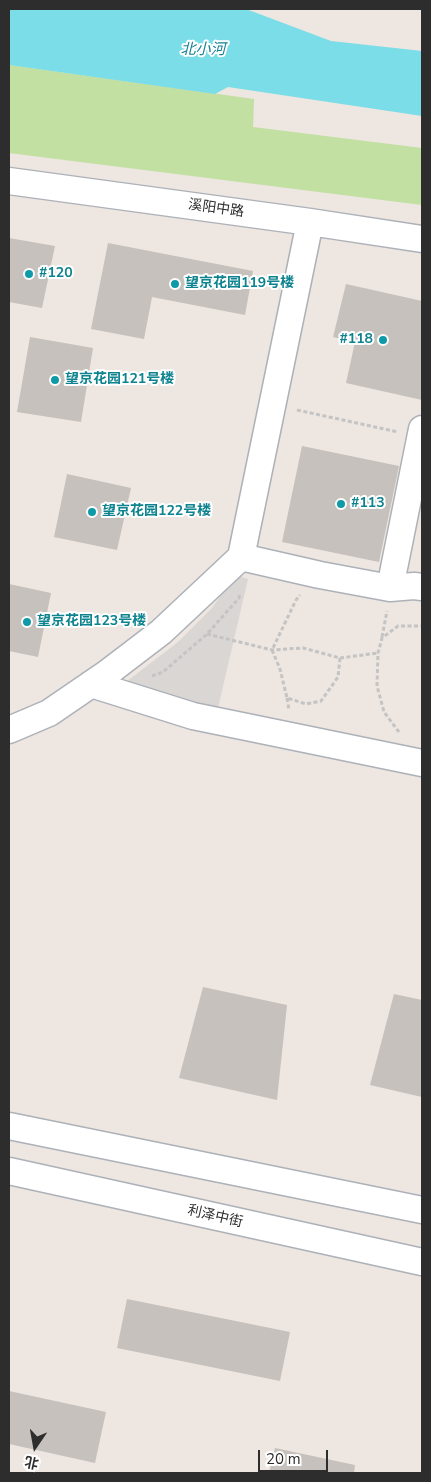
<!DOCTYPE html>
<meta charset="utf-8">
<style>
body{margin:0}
#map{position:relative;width:431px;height:1482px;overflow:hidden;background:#ede6e1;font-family:"Nunito Sans","Noto Sans SC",sans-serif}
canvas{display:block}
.frame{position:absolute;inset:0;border:10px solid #2d2d2d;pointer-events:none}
.north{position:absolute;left:10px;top:1422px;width:50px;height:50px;-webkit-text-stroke:4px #fff;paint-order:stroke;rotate:192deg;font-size:14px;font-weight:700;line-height:20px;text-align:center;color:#2d2d2d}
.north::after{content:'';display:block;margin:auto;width:18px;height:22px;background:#2d2d2d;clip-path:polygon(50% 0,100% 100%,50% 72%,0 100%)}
.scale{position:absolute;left:258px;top:1450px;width:70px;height:22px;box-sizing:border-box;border:2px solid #2d2d2d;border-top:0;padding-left:6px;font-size:15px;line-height:18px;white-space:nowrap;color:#2d2d2d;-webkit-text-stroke:4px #fff;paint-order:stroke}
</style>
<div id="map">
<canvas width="431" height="1482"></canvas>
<div class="frame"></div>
<div class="north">北</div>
<div class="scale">20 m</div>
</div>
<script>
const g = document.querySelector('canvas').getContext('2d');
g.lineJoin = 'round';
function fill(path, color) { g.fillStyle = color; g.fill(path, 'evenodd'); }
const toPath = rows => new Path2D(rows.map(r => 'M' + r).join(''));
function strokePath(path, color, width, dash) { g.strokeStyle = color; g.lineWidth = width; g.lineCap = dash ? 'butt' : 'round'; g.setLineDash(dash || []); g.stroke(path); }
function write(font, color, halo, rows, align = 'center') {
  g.font = font + ' "Nunito Sans","Noto Sans SC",sans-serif'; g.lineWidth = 4; g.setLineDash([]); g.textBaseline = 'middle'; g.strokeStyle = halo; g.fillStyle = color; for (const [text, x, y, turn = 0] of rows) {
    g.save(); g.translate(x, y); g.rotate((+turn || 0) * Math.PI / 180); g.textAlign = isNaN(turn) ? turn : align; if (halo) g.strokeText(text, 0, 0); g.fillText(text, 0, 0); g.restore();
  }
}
fill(toPath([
 [9,65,254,99,253,127,422,148,422,205,9,153]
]), '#c1e0a1');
fill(toPath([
 [236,575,248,579,218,708,168,697,126,682,178,642,211,609]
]), '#dad6d3');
fill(toPath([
 [9,9,246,9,331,41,422,51,422,116,228,87,215,94,9,65]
]), '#7bdde7');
fill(toPath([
 [9,238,55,246,42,308,9,302],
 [108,243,253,271,245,315,152,297,144,339,91,329],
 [346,284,422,301,422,400,346,383,355,342,333,337],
 [30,337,93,348,81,422,17,412],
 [302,446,399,466,379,562,282,542],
 [67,474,131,488,117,550,54,537],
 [9,584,51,593,38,657,9,651],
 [203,987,287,1005,277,1100,179,1078],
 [394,994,422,1000,422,1097,370,1085],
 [127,1299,290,1332,280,1381,117,1348],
 [9,1391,106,1412,95,1463,9,1444],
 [275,1448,355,1465,354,1473,269,1473]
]), '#c6c1bc');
const minor = toPath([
 [9,181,310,222,422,239],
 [241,557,320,575,390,588,414,586,422,587],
 [390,588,422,429],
 [91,684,193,716,422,763],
 [9,730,49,713,106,674,161,632,241,557,310,222],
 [9,1126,422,1210],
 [9,1171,422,1262]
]);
strokePath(minor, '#adb1b8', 29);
strokePath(toPath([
 [297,410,398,432],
 [207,634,272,650,303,648,340,658,338,677,321,701,306,704,287,698,280,669,272,650,296,600,300,595],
 [382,637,387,611],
 [340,658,378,653],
 [152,676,163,672,207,634,239,598,240,593],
 [287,698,289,710],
 [399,732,384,712,377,686,378,653,382,638,398,626,422,626]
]), '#c4c4c4', 3, [4, 2.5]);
strokePath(minor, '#fff', 26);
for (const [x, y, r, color] of [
 [29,274,5,"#0f9aa8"],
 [175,284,5,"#0f9aa8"],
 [383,340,5,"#0f9aa8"],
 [55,380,5,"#0f9aa8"],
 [341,504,5,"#0f9aa8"],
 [92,512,5,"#0f9aa8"],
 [27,622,5,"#0f9aa8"]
]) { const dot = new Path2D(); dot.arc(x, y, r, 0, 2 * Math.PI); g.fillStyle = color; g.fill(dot); strokePath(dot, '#fff', 2); }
write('14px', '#2d2d2d', '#fff', [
 ["溪阳中路",216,209,8],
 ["利泽中街",215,1217,13]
]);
write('bold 14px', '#0d838f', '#fff', [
 ["#120",39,274],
 ["望京花园119号楼",185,284],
 ["#118",373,340,"right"],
 ["望京花园121号楼",65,380],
 ["#113",351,504],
 ["望京花园122号楼",102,512],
 ["望京花园123号楼",37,622]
], 'left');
write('italic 15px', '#178197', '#fff', [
 ["北小河",203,50]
]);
</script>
